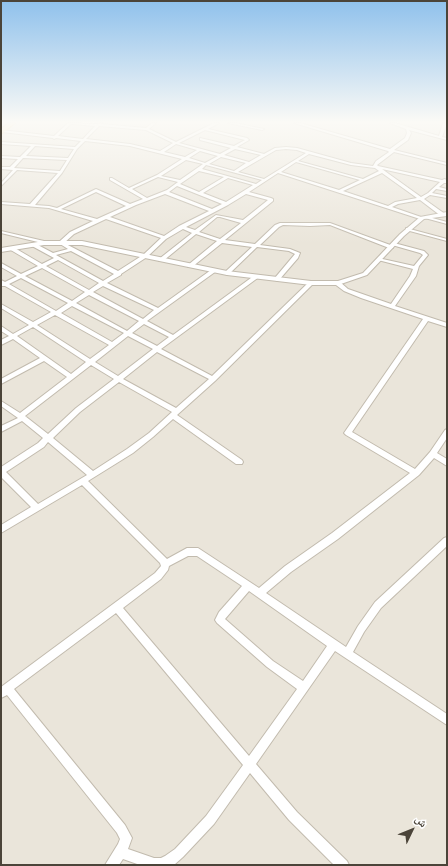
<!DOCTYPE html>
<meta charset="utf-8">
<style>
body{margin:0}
#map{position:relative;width:448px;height:866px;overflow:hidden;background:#f6f3ec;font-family:"Source Sans 3","Noto Naskh Arabic",sans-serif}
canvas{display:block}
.frame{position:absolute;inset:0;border:2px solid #4b4439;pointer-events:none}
.north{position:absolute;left:392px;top:810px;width:40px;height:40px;-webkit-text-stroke:3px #fff;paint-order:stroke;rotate:47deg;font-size:11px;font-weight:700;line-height:16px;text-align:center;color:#4b4439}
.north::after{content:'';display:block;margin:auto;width:14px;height:18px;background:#4b4439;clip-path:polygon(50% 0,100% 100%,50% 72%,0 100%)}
</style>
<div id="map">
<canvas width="448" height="866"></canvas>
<div class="frame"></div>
<div class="north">ش</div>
</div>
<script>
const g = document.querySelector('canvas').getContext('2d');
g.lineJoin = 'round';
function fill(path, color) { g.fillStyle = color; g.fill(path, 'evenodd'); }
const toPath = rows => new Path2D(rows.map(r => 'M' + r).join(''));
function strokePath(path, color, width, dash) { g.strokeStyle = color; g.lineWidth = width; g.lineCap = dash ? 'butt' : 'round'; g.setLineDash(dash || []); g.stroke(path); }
fill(toPath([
 [1,123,447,123,447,865,1,865]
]), '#eae5da');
const minor = toPath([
 [68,123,97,124,102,123,101,124,146,128,152,123,156,123,149,129,176,142,214,123,219,123,208,129,247,138,249,140,237,147,264,154,275,148,286,147,297,148,351,163,373,166,376,161,389,152,388,151,294,123,300,123,390,149,405,138,407,133,406,129,390,123,395,123,439,136,443,123,447,123,442,137,447,138,447,140,409,130,411,133,408,140,394,150,447,163,447,165,394,152,377,165,378,166,442,180,445,179,447,181,447,183,444,183,439,187,447,189,447,191,436,189,432,193,447,196,447,198,430,195,424,199,445,214,445,216,441,216,420,200,398,204,392,207,424,218,420,219,278,173,249,192,271,198,273,199,273,201,225,240,255,244,275,225,280,223,330,223,393,246,393,248,389,248,330,225,310,226,283,225,279,227,260,245,290,249,300,253,298,258,279,280,277,281,274,279,295,254,289,251,257,247,229,274,227,275,224,273,225,272,252,247,222,243,192,267,188,267,188,265,217,241,196,234,163,261,159,261,159,259,192,233,183,229,166,239,147,257,121,274,121,275,107,283,158,308,211,270,215,270,215,272,147,321,173,335,255,275,259,275,259,277,161,349,212,376,309,282,313,282,314,283,215,381,177,415,242,460,243,462,242,464,236,464,173,419,153,437,133,453,88,481,167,559,187,548,198,548,259,588,285,566,332,533,410,473,346,435,344,433,423,319,361,298,344,291,336,285,335,283,336,282,340,282,348,289,391,304,410,276,413,269,378,260,378,258,414,266,423,255,420,253,392,245,392,244,394,243,424,251,428,255,419,266,416,276,395,306,447,323,447,327,428,321,352,432,415,469,430,452,445,430,447,429,447,438,437,453,447,459,447,466,434,458,419,475,338,539,291,572,266,593,346,647,358,626,375,602,444,538,447,537,447,546,381,608,364,632,353,652,447,714,447,725,335,651,256,764,297,812,347,861,349,865,334,865,289,820,250,773,214,824,183,857,174,865,140,865,123,859,119,865,105,865,118,844,120,839,117,833,7,695,1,698,1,687,155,573,161,566,160,563,82,485,1,533,1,525,31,507,1,477,1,467,38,443,43,438,22,421,1,432,1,426,18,418,1,406,1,401,20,413,67,377,44,361,1,384,1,379,40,358,13,339,1,345,1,340,9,336,1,331,1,326,13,334,29,325,1,308,1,304,33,322,51,312,5,286,1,286,1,280,5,282,17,276,1,267,1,263,21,274,38,266,9,249,9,247,13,247,42,264,54,258,32,246,32,244,36,244,53,253,68,249,57,242,60,241,70,232,93,221,49,208,1,204,1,202,30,204,58,173,17,170,1,186,1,183,13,170,1,169,1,167,10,167,18,159,1,158,1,156,20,157,31,146,1,144,1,142,75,147,81,141,56,138,54,139,53,138,2,132,1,130,54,136,68,123],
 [72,123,73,124,95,126,83,139,58,136,72,123],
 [99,126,146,130,173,143,160,151,130,144,86,139,99,126],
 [205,130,245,140,234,146,200,138,200,140,231,148,220,154,179,143,205,130],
 [85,141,130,146,182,159,157,175,129,188,112,178,110,178,110,180,143,199,130,204,96,189,57,208,49,206,35,205,62,173,77,149,85,141],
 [176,144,197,150,185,157,164,152,176,144],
 [35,146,74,149,68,158,26,156,35,146],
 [235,149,261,155,249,162,224,155,235,149],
 [286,149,297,150,306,153,264,179,238,172,276,150,286,149],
 [200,151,218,156,205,163,189,158,200,151],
 [309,154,351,165,375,168,379,171,363,179,298,161,309,154],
 [221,157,246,163,234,171,209,164,221,157],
 [23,158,67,160,60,171,14,168,23,158],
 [186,160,203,164,180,180,161,176,186,160],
 [296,162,360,180,339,190,281,172,296,162],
 [206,165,262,180,256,184,202,169,206,165],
 [382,169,440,182,428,193,421,197,382,169],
 [199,171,224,177,199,192,180,184,199,171],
 [382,173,417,198,395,202,388,206,343,191,382,173],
 [158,177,178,182,167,190,147,198,132,189,158,177],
 [228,178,253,185,226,202,203,193,228,178],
 [177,186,222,204,212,209,169,192,177,186],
 [96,192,126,206,97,219,61,209,96,192],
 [165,194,209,211,179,226,164,236,110,217,136,205,165,194],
 [246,194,268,200,243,220,216,215,195,230,186,227,228,205,246,194],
 [217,217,220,217,241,223,220,239,199,232,217,217],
 [106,219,161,238,143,255,118,271,64,243,74,234,106,219],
 [71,251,114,274,103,281,56,255,71,251],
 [58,260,99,283,89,290,46,266,58,260],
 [42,268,85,292,72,301,25,276,42,268],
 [21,278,68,303,56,311,9,284,21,278],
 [103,286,154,310,143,319,93,292,103,286],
 [89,295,139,321,127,331,76,303,89,295],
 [72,306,124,333,112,342,61,313,72,306],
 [55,315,109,345,90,359,37,325,55,315],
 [144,324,169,337,157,346,132,333,144,324],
 [33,327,86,362,71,374,17,336,33,327],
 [128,336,153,349,118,376,95,362,128,336],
 [157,352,209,379,176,408,123,379,157,352],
 [91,365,114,379,76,408,48,434,25,416,91,365],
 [119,382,172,412,149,433,127,449,93,471,53,438,80,412,119,382],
 [48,442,87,475,38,504,6,472,44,447,48,442],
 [188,556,197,556,242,586,219,612,215,620,217,623,267,667,297,689,249,756,123,608,161,579,168,570,169,566,188,556],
 [249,591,327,646,303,681,273,661,225,619,249,591],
 [116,613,243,765,206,816,175,849,165,856,161,858,154,858,128,849,132,838,125,825,14,689,116,613],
 [228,123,235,123,264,129,262,130,228,123],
 [425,216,447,222,447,224,425,218,425,216],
 [406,228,447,239,447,241,406,230,406,228],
 [1,231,44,241,44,242,42,243,1,233,1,231]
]);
const tertiary = toPath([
 [447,212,447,216,424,219,404,236,367,275,338,285,311,285,227,275,82,245,44,245,1,252,1,248,44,241,82,241,227,271,311,281,338,281,363,273,400,234,420,217,447,212]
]);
const primary = toPath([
 [9,123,15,123,1,134,1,129,9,123]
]);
strokePath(minor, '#c2bbae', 2);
strokePath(tertiary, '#c2bbae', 2);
strokePath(primary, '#e6c16a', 2);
fill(minor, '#fff');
fill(tertiary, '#fff');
fill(primary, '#ffe39c');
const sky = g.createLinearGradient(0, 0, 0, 244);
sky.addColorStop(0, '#8fc1ec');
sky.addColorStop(0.5, '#fbfaf6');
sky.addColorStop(1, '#fbfaf600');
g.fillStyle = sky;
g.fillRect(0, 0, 448, 244);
</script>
